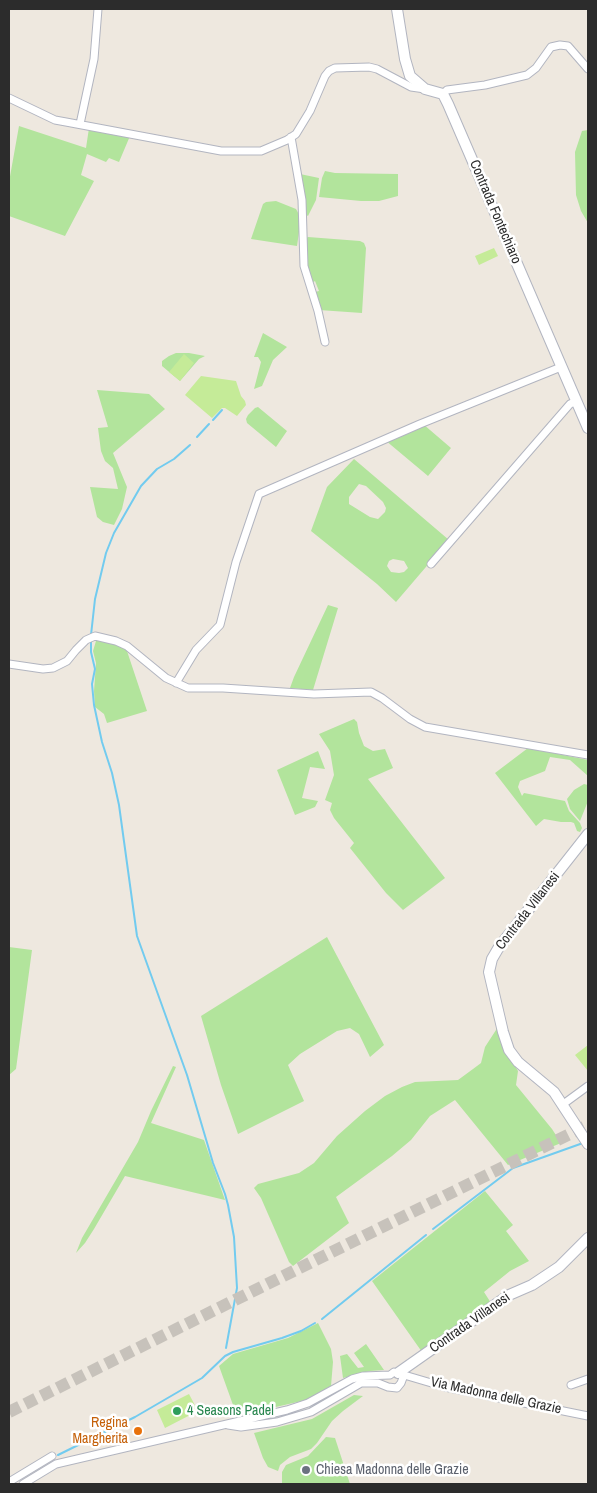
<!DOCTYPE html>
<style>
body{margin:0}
#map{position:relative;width:597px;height:1493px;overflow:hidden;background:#eee8df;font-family:"Archivo Narrow",sans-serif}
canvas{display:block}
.frame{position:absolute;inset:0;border:10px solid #2c2c2c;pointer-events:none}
</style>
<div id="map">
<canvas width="597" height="1493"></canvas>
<div class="frame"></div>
</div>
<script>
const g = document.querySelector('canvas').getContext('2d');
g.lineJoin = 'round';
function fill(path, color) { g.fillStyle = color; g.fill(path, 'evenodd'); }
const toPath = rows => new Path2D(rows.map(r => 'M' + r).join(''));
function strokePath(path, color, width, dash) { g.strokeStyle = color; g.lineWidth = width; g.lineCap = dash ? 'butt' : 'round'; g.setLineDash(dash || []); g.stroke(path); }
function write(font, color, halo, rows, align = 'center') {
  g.font = font + ' "Archivo Narrow",sans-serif'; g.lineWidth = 5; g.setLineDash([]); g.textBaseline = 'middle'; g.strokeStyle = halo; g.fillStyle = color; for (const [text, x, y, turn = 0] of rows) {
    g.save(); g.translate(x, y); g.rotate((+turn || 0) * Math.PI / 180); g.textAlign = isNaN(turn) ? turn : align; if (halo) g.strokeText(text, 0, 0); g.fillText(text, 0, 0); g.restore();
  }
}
fill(toPath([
 [19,126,86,148,89,128,130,136,119,162,109,158,106,162,87,154,81,175,94,181,65,236,9,216,9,182],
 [588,130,588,223,581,211,576,195,575,152,582,131],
 [325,171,335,173,398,174,398,196,379,201,361,201,319,197,322,178],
 [300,174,319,178,316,200,308,216,304,213],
 [276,201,296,209,301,218,297,246,251,239,263,204,266,202],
 [308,237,360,241,364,243,366,248,362,313,319,310,315,292,319,291,315,281,312,283,307,268,305,239],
 [263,333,287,347,273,360,262,386,254,389,261,362,258,357,254,357],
 [176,353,189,353,205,356,199,359,180,381,162,366,162,361,169,356],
 [97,390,149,394,165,409,113,453,127,487,122,509,114,525,103,522,97,517,90,487,118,489,113,468,105,461,101,451,98,428,108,427],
 [258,407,287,431,276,447,247,423,246,419,248,415,255,408],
 [423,424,451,448,428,476,385,440],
 [354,459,449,540,396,602,377,584,311,531,327,487],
 [359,484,366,486,383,502,386,508,385,512,378,519,370,517,349,504,349,497],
 [393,559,404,561,408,568,404,572,399,573,391,572,387,566,389,561],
 [328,605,338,608,313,690,290,688,294,677],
 [102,639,126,648,147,711,107,723,104,714,95,707,94,691,96,663,93,651,96,641],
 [354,719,357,722,359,733,364,746,373,751,385,749,393,768,368,779,445,878,403,910,386,893,350,848,354,843,334,818,330,810,332,803,325,800,334,775,330,751,319,734],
 [528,748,588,760,588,776,570,760,550,757,545,771,520,781,518,787,522,796,524,793,565,801,569,811,580,823,582,828,580,832,577,831,574,823,571,822,561,822,544,819,536,826,495,773],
 [318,751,325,769,310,767,302,798,318,801,315,807,295,815,277,770],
 [584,784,588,785,588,801,580,821,570,809,567,799,574,790],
 [327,937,384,1045,370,1057,359,1034,350,1028,337,1031,300,1054,288,1065,304,1101,238,1134,221,1085,201,1016],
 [9,947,32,950,16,1069,9,1075],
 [498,1016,503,1046,518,1071,516,1085,552,1129,561,1143,508,1165,455,1100,430,1116,411,1140,392,1156,336,1197,349,1223,293,1266,289,1262,261,1198,254,1188,258,1184,299,1173,314,1163,337,1136,365,1111,385,1096,402,1087,415,1082,458,1080,473,1069,481,1063,485,1047,496,1030],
 [173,1066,176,1067,151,1123,204,1140,225,1200,125,1176,94,1229,85,1243,76,1253,82,1238,138,1142,151,1111],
 [485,1191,513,1225,506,1231,529,1261,510,1271,484,1292,491,1303,422,1352,372,1281],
 [318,1323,331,1349,333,1362,331,1386,306,1400,237,1416,219,1366,233,1354,288,1338],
 [366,1344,384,1370,370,1371,343,1378,340,1356,347,1354,358,1368,364,1367,354,1353],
 [354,1395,363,1396,343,1411,332,1421,317,1443,311,1449,290,1457,280,1465,278,1471,268,1467,263,1458,254,1433,312,1419],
 [326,1437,335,1438,350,1484,282,1484,282,1472,286,1465,308,1456]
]), '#b2e49c');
fill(toPath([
 [494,248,498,256,479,265,475,256],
 [184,354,194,363,180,381,169,372],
 [201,376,236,381,241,396,245,401,246,405,237,416,225,408,222,408,212,418,185,395],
 [588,1045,588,1071,575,1055],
 [189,1394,198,1411,165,1428,157,1410]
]), '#c5eb98');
strokePath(toPath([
 [213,420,222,410],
 [197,437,209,424],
 [91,635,95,599,106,553,114,533,141,486,157,469,174,459,190,445],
 [91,642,91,652,95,669,92,684,94,705,102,742,112,773,119,805,137,936,187,1075,213,1163,225,1194,228,1205,234,1237,237,1288,226,1348],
 [433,1229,513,1168,583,1143],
 [322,1319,426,1235],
 [58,1455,135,1417,202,1378,225,1356,233,1352,282,1338,301,1331,315,1323]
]), '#72cbef', 2);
strokePath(toPath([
 [9,1412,588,1125]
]), '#c7c2bb', 12, [12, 6]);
const street = toPath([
 [443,94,447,90,485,85,527,75,536,68,551,47,560,45,568,46,588,69],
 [9,98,55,120,66,122,221,151,261,151,287,140,296,134,310,111,325,76,329,71,335,68,369,67,377,69,411,87,425,89],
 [80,124,94,59,98,9],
 [291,137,302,200,304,266,318,311,325,342],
 [431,564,570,404,577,401],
 [9,664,43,669,53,668,67,661,76,650,86,640,95,636,116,641,127,646,166,678,188,688,223,688,314,694,371,692,382,698,410,719,425,727,588,755],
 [176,683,196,650,220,625,236,562,259,494,420,424,561,367],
 [562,1105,588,1086],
 [571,1385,588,1379],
 [228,1425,241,1427,277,1422,311,1412,361,1383,378,1383,388,1387,397,1388,401,1383,404,1375],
 [9,1482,52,1456],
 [23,1484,56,1464,287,1410,308,1403,352,1379,363,1376,390,1375,394,1372,445,1387,588,1416]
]);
const secondary = toPath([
 [397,9,405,59,410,76,425,89,443,94,448,104,588,428],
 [588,834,499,947,492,959,489,972,503,1032,509,1050,518,1062,554,1092,588,1144],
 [398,1373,509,1295,532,1285,559,1267,588,1238]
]);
strokePath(street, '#b2b5c0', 9);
strokePath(secondary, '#b2b5c0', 12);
strokePath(street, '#fff', 7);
strokePath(secondary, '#fff', 10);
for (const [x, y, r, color] of [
 [177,1411,5,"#2e9e5b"],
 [138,1431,5,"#e8710a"],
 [306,1470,5,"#6b7280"]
]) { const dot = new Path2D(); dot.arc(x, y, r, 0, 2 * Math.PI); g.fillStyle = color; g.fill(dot); strokePath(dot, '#fff', 2); }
write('14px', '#2c2c2c', '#fff', [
 ["Contrada Fontechiaro",495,212,67],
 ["Contrada Villanesi",528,911,-52],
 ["Contrada Villanesi",470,1323,-35],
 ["Via Madonna delle Grazie",496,1396,12]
]);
write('14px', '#27864d', '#fff', [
 ["4 Seasons Padel",187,1411]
], 'left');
write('14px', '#c56008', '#fff', [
 ["Regina",128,1423],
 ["Margherita",128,1439]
], 'right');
write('14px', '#5b616d', '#fff', [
 ["Chiesa Madonna delle Grazie",316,1470]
], 'left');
</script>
